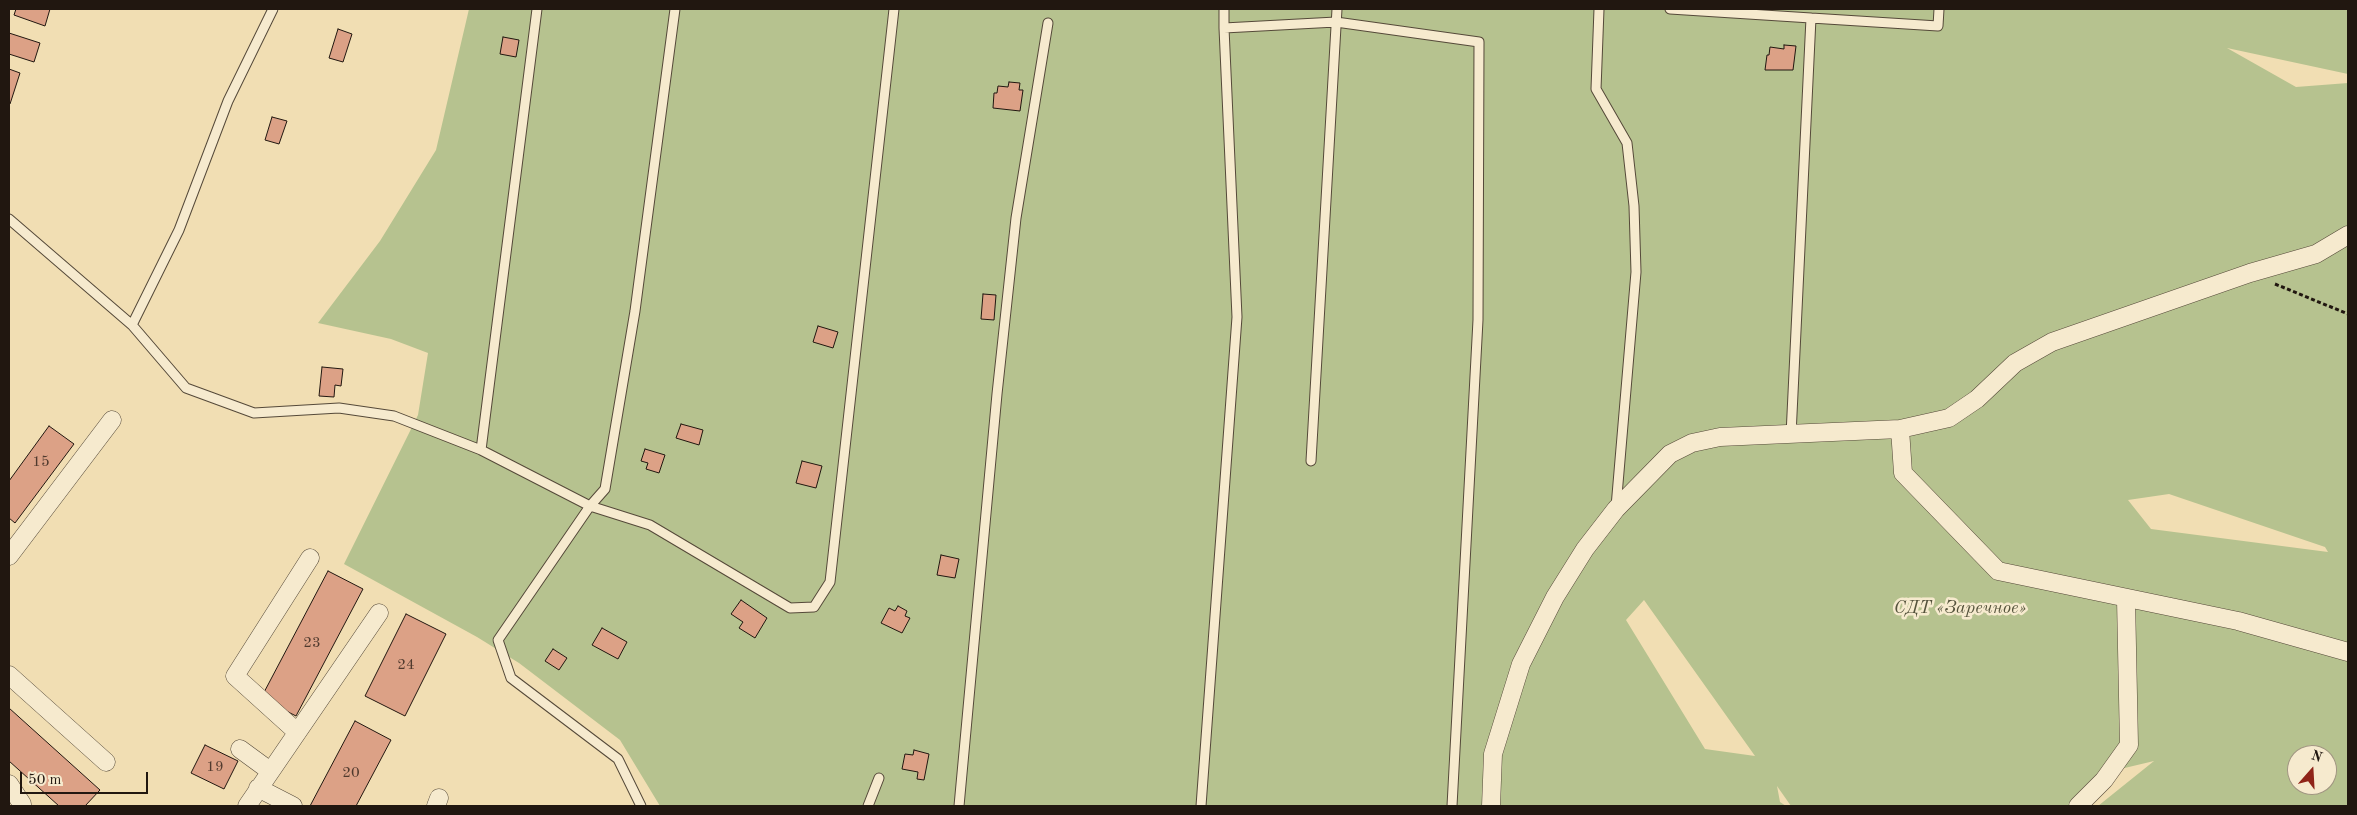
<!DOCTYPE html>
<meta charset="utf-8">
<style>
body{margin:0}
#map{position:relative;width:2357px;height:815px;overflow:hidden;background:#f1deb3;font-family:"Old Standard TT",serif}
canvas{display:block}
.frame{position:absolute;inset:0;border:10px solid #211710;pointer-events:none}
.north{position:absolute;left:2287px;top:745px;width:50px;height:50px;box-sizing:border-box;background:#f6eace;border:1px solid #a19682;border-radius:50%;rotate:19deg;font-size:14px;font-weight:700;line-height:20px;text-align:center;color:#211710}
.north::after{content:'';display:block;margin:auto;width:18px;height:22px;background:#8f2418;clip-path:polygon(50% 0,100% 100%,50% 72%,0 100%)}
.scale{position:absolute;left:20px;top:772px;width:128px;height:22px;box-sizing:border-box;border:2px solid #211710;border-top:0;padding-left:6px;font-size:15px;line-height:18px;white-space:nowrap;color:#211710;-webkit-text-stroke:4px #f6eace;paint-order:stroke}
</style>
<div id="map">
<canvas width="2357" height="815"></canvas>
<div class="frame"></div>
<div class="north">N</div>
<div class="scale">50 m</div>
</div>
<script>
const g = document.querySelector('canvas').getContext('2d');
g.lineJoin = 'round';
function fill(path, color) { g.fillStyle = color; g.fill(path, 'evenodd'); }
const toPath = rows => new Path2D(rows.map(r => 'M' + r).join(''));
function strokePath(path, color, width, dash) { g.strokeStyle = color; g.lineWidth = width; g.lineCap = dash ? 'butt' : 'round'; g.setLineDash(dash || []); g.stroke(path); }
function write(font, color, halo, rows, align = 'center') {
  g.font = font + ' "Old Standard TT",serif'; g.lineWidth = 5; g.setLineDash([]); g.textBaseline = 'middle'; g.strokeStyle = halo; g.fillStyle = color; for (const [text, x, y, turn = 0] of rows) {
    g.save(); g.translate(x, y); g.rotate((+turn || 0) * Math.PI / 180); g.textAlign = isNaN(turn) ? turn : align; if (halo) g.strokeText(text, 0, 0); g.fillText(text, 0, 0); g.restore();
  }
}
fill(toPath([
 [469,9,2348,9,2348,74,2227,48,2296,87,2348,83,2348,806,2098,806,2154,761,2112,771,2078,806,1791,806,1777,786,1780,802,1786,806,660,806,620,740,519,663,477,637,344,564,418,415,428,353,391,339,318,323,380,241,436,150],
 [2169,494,2325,547,2328,552,2151,529,2128,500],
 [1644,600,1755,756,1705,749,1626,620],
 [2297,755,2327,755,2327,785,2297,785]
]), '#b6c28f');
const building = toPath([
 [16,9,50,9,45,26,14,15,16,9],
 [338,29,352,34,343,62,329,58,338,29],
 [9,33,40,43,34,62,9,54,9,33],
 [503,37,519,40,516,57,500,54,503,37],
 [1784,45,1796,46,1793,70,1765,70,1767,55,1769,55,1770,47,1784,49,1784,45],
 [9,69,20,73,10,104,9,103,9,69],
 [1009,82,1020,83,1019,90,1023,90,1020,111,993,108,994,93,997,93,998,86,1008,87,1009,82],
 [272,117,287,121,279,144,265,140,272,117],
 [983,294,996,295,994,320,981,319,983,294],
 [818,326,838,332,833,348,813,342,818,326],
 [322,367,343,369,341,386,335,385,334,397,319,396,322,367],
 [681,424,703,430,699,445,676,438,681,424],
 [49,426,74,444,15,523,9,518,9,481,49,426],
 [645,449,665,455,659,473,646,469,648,463,641,461,645,449],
 [802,461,822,466,816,488,796,483,802,461],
 [941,555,959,559,955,578,937,575,941,555],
 [328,571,363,589,296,716,261,698,328,571],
 [741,600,767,618,755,638,739,628,743,622,731,614,741,600],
 [898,606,907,611,905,616,910,618,902,633,881,623,889,608,895,611,898,606],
 [406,614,446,634,405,716,365,696,406,614],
 [602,628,627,642,618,659,592,645,602,628],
 [553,649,567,658,559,670,545,661,553,649],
 [9,708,100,790,85,806,59,806,9,761,9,708],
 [355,721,391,740,356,806,310,806,355,721],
 [205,745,238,761,224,789,191,773,205,745],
 [914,750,929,754,924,780,917,779,918,772,902,769,905,754,913,755,914,750]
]);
fill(building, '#dca186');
strokePath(building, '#211710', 1);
const service = toPath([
 [1224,9,1224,28],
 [1599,9,1596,89,1627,143,1634,206,1636,272,1616,507],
 [1670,9,1811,18,1791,435],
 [1811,18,1938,26,1939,9],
 [9,219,132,325,186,388,254,413,339,408,394,416,481,450,590,506,650,525,790,608,814,607,830,582,894,9],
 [132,325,179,230,228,101,273,9],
 [481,450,537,9],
 [1311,461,1337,9],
 [641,806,618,759,511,678,498,640,590,506,605,489,635,311,675,9],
 [868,806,879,778],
 [959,806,997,394,1016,218,1048,23],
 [1201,806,1237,317,1224,28,1336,22,1479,42,1478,320,1452,806]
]);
const minor = toPath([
 [1900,429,1903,473,1998,571,2238,621,2348,652],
 [9,556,112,420],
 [9,675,106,762],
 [297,732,235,676,310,558],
 [240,749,270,771],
 [9,784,22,804],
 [258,788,293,806],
 [247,806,379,613],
 [436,806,439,798],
 [1491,806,1493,754,1521,664,1555,597,1585,549,1616,509,1670,454,1692,443,1720,437,1900,429,1949,418,1977,399,2015,363,2052,342,2250,273,2316,254,2348,235],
 [2078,806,2104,780,2129,745,2126,599]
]);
strokePath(service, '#554939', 11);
strokePath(minor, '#554939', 19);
strokePath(toPath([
 [2275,284,2348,314]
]), '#211710', 3, [4, 2.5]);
strokePath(service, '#f6eace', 9);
strokePath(minor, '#f6eace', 18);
write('15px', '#503a2e', null, [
 ["15",41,462],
 ["23",312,643],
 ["24",406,665],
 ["19",215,767],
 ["20",351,773]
]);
write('italic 18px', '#55533c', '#f6eace', [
 ["СДТ «Заречное»",1960,608]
]);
</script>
